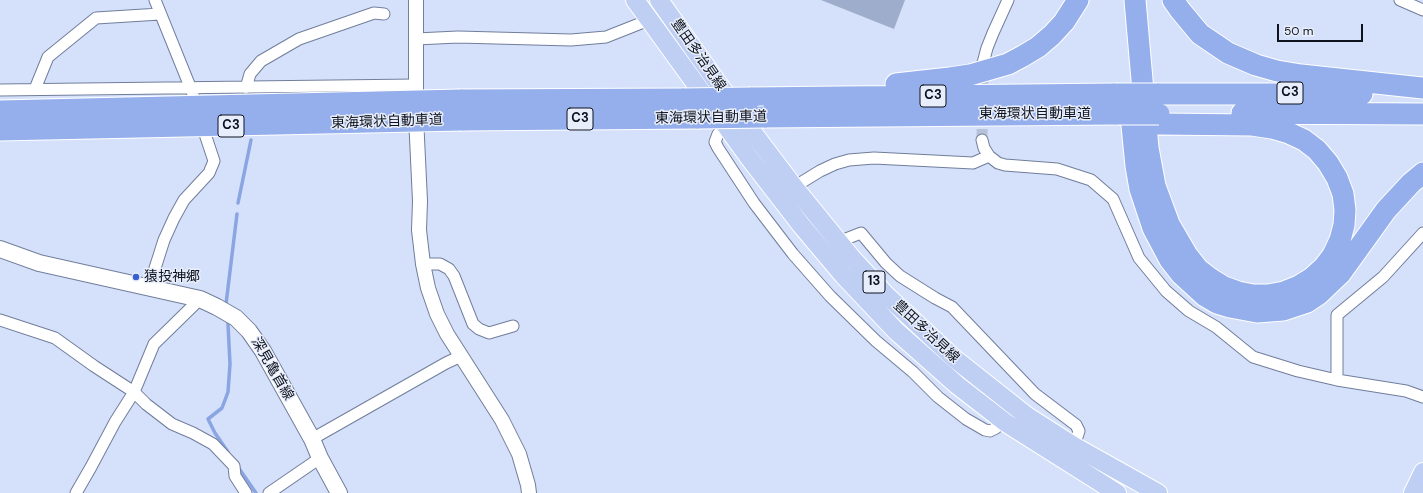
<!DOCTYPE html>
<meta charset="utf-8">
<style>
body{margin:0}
#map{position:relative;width:1423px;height:493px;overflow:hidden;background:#d5e1fb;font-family:"DM Sans",sans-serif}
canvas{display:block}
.scale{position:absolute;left:1277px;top:24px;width:86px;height:18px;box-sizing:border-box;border:2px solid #0e131e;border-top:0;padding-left:5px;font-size:12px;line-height:14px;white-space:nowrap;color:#0e131e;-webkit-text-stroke:3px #e8eefb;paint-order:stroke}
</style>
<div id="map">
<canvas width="1423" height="493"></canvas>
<div class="scale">50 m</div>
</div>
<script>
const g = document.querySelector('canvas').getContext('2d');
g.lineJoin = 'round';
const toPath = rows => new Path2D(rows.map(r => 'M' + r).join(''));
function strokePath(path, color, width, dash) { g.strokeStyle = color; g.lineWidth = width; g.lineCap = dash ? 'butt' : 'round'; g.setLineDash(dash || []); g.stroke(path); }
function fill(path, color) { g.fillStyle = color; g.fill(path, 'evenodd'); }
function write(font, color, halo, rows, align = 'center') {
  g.font = font + ' "DM Sans","Noto Sans JP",sans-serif'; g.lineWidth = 3; g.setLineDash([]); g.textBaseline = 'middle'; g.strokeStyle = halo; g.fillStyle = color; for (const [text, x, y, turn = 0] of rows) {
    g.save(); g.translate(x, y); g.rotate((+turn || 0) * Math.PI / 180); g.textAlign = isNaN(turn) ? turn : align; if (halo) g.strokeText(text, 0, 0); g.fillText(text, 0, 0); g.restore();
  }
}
strokePath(toPath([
 [238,203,251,140],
 [226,304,237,214],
 [228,452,215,433,208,419,222,408,228,392,230,364,228,324],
 [238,467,256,493]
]), '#8ba5e3', 3.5);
fill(toPath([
 [821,0,905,0,894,29]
]), '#9fadcc');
strokePath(toPath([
 [982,140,983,68]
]), '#b7c2da', 11, [11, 5.5]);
const minor = toPath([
 [155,0,193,94],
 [1400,0,1423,10],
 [416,39,458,37,571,40,606,37,649,20],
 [983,63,987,48,993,33,1008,0],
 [246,88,250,74,261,61,299,39,374,13,384,14],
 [35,89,48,57,96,18,160,14],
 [0,90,416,85],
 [728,128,718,134,715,142,718,148,754,203,793,254,830,296,876,341,913,372,938,397,966,419,985,430,990,431,996,428,1003,420],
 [982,140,984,148,989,156,998,163,1005,165,1057,169,1091,180,1113,199,1139,258,1166,291,1189,311,1216,327,1253,357,1298,371,1337,380,1406,391,1423,397],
 [794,187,820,171,835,164,849,160,874,158,973,163,989,156],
 [838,242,861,233,886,263,900,276,935,298,952,307,1035,394,1076,425,1079,431,1074,446],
 [423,264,440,264,449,269,454,276,473,324,479,329,489,333,513,326],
 [149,287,164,240,174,218,184,200,209,173,214,161,201,122],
 [0,320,55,338,94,366,134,392,146,404,172,424,193,433,213,444,234,466,235,476,246,493],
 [1337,380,1337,315,1383,277,1423,233],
 [312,439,446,363,461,356],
 [76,493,91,467,115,422,134,392,154,344,200,299],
 [269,493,320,458]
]);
const tertiary = toPath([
 [416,0,416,117,420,201,419,230,423,264,428,288,437,314,447,334,502,420,519,454,528,485,529,493]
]);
const secondary = toPath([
 [0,249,39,263,200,299,217,307,236,318,249,331,263,351,312,439,320,458,339,493]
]);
const primary = toPath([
 [635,0,750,159,801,225,843,275,896,331,957,385,1006,423,1117,493],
 [659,0,751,130,794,187,851,257,886,295,955,359,1027,416,1074,446,1158,493],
 [1413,493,1423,472]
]);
const motorway = toPath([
 [1135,0,1148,148,1155,186,1169,224,1187,255,1198,269,1211,279,1224,287,1238,292,1253,295,1268,295,1284,292,1299,286,1312,278,1324,267,1333,255,1340,240,1344,225,1345,210,1343,194,1337,178,1328,163,1317,150,1304,140,1289,133,1272,128,1252,125,1158,124],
 [1173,0,1180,10,1200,34,1228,53,1256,65,1277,71,1301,75,1423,88],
 [896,84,950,78,970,75,1008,64,1023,56,1038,47,1052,35,1064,22,1078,0],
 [1157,94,1362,94],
 [1129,95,1136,166,1140,189,1153,228,1170,260,1181,274,1205,296,1217,303,1230,307,1257,312,1283,310,1307,302,1319,294,1340,274,1386,210,1411,183,1423,173],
 [751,98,1115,94],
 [461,100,684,99],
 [1242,113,1423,114],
 [764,117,1117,114],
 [462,120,698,118]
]);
strokePath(minor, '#717e9b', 13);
strokePath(tertiary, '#717e9b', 16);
strokePath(secondary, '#717e9b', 18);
strokePath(primary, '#fff', 20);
strokePath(motorway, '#fff', 23);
strokePath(minor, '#fff', 11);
strokePath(tertiary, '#fff', 14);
strokePath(secondary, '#fff', 16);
strokePath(primary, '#bfcff4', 18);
strokePath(motorway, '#95afec', 21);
const motorwayBridge = toPath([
 [1115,94,1157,94],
 [684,99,751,98],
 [0,111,461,100],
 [1117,114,1159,114],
 [698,118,764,117],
 [0,130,462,120]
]);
strokePath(motorwayBridge, '#fff', 23, []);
strokePath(motorwayBridge, '#95afec', 21);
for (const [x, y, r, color] of [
 [136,277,4,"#395ecf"]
]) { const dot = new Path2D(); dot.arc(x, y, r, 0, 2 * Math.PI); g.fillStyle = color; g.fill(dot); strokePath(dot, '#e8eefb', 1.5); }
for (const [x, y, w] of [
 [1290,93,26],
 [933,96,26],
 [580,119,26],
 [231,126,26],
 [874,282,22]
]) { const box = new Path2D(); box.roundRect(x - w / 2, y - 11, w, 22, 3); g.fillStyle = '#e8eefb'; g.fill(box); strokePath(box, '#0e131e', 1); }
write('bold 13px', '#0e131e', null, [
 ["C3",1290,93],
 ["C3",933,96],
 ["C3",580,119],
 ["C3",231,126],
 ["13",874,282]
]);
write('14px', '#0e131e', '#e8eefb', [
 ["豊田多治見線",698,55,55],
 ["東海環状自動車道",1035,114],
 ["東海環状自動車道",711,118,-1],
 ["東海環状自動車道",387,122,-2],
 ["豊田多治見線",926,332,43],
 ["深見亀首線",272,369,60]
]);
write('14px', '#0e131e', '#e8eefb', [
 ["猿投神郷",144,277]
], 'left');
</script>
